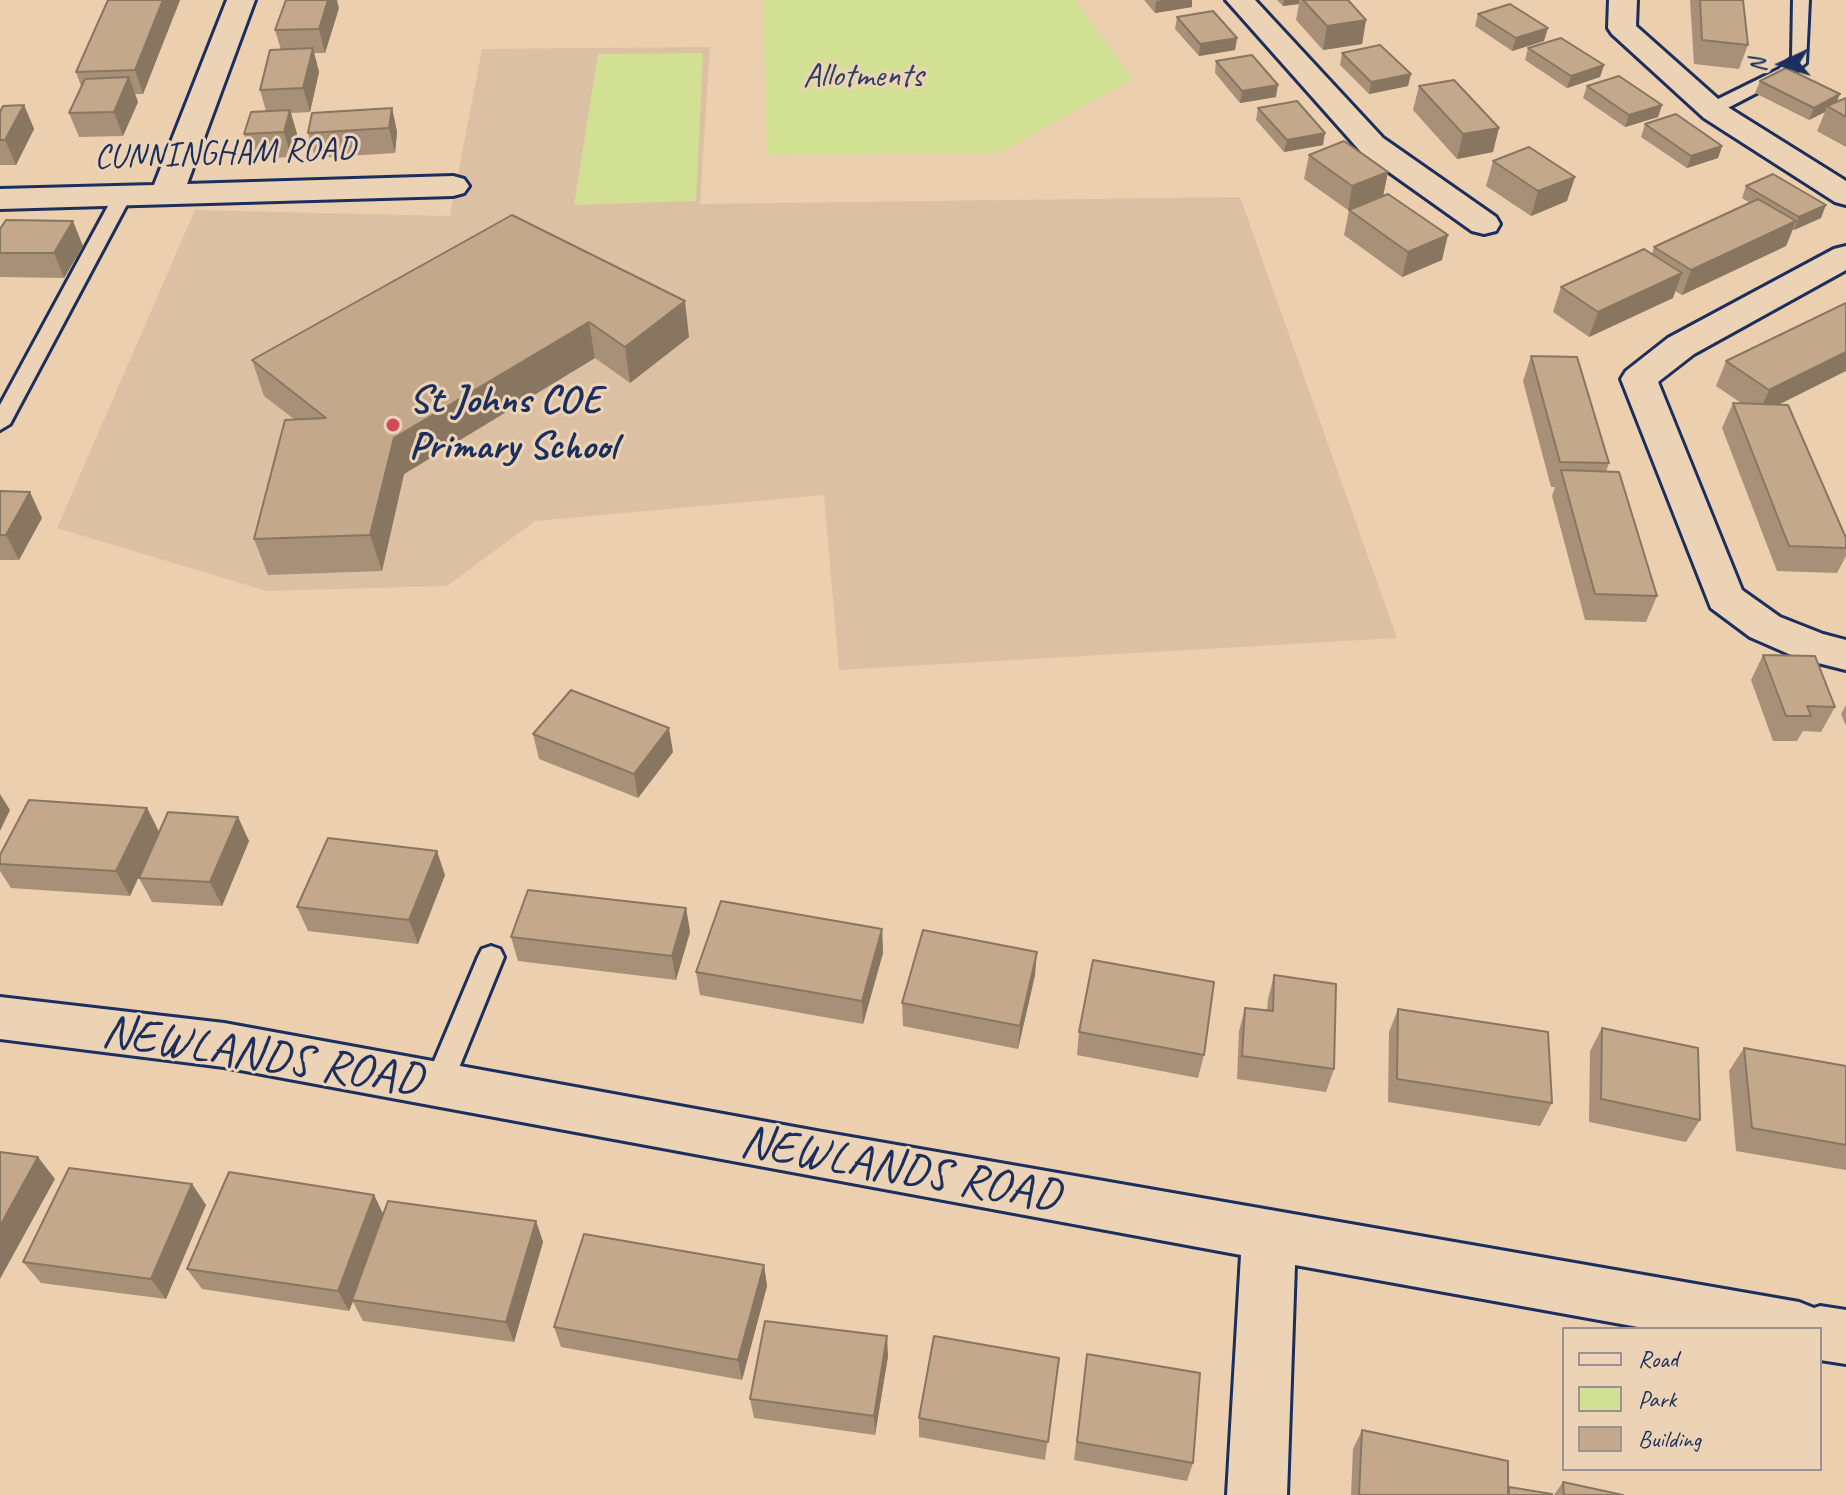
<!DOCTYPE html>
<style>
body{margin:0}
#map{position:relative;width:1846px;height:1495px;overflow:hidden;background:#ebcfae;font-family:Caveat,sans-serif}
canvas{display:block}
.legend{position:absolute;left:1562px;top:1327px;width:260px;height:144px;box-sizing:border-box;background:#edd3b5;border:2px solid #999192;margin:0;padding:10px 14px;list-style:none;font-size:24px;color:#1b2f5e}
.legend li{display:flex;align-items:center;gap:16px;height:40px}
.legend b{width:40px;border:2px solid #999192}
.north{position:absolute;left:1742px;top:24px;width:80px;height:80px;-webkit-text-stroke:6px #edd3b5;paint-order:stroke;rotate:266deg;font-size:22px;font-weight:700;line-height:32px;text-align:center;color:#1b2f5e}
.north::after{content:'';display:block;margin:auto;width:28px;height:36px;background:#1b2f5e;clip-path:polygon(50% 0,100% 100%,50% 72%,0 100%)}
</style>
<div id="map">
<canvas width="1846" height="1495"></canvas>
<ul class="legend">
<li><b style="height:10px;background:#edd3b5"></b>Road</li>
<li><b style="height:22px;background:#d1e093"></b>Park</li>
<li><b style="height:22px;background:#c3a88b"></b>Building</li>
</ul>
<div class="north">N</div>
</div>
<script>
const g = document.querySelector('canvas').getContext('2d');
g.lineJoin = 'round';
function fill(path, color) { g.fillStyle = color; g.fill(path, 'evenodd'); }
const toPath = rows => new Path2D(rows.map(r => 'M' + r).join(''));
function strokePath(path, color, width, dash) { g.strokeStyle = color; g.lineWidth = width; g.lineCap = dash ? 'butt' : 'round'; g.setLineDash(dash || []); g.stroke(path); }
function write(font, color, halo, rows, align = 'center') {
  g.font = font + ' Caveat,sans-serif'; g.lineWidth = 6; g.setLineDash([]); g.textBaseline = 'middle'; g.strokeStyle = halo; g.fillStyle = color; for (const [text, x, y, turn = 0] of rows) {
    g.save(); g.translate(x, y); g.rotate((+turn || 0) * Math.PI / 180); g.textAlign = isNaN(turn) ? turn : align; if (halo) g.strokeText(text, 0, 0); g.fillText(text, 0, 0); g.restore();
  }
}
fill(toPath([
 [710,47,700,204,1240,197,1397,638,839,670,824,495,535,521,447,586,267,591,57,528,195,210,450,216,482,49]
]), '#dbc0a3');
fill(toPath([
 [763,0,1075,0,1133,79,999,153,767,155],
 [703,53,696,201,574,205,598,54]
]), '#d1e093');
const service = toPath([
 [1793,0,1809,0,1806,63,1791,75,1718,113,1706,113,1704,109,1706,105,1779,69,1792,58,1793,0],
 [123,190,132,195,10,424,0,430,0,405,114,195,123,190],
 [491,946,500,949,504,957,452,1085,448,1094,438,1097,428,1094,424,1085,478,957,482,949,491,946]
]);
const minor = toPath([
 [227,0,255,0,187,184,453,176,464,179,469,186,464,193,453,196,0,209,0,189,154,185,227,0],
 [1226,0,1255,0,1383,138,1496,217,1500,224,1496,231,1484,234,1472,231,1361,152,1226,0],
 [1609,0,1637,0,1636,26,1726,106,1846,181,1846,205,1835,202,1704,118,1612,34,1608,28,1609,0],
 [1846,246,1846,270,1694,354,1658,382,1742,590,1780,617,1823,634,1846,640,1846,670,1798,658,1750,637,1711,608,1621,379,1626,371,1668,338,1834,249,1846,246],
 [0,997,224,1023,822,1132,1799,1302,1814,1308,1820,1306,1846,1310,1846,1364,1820,1360,1820,1329,1649,1329,1295,1265,1287,1495,1227,1495,1241,1255,224,1067,0,1039,0,997]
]);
strokePath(service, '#1b2f5e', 6);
strokePath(minor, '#1b2f5e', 6);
fill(service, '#edd3b5');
fill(minor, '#edd3b5');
fill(toPath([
 [180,0,143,94,135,94,138,102,123,136,79,137,69,113,81,86,76,72],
 [1144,0,1192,0,1192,7,1155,13],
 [1277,0,1348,0,1366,20,1362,44,1323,50,1296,20,1299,4,1283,6],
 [1690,0,1743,0,1748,45,1739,69,1694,64],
 [339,8,325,53,314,53,319,72,310,112,291,113,297,134,291,157,252,159,244,134,266,111,260,90,281,50,275,30],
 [1478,14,1544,41,1512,51,1475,26],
 [1177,17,1237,38,1235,50,1199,56,1175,29],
 [1528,48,1604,65,1600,77,1567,88,1525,60],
 [1342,53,1408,86,1369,94,1340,65],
 [1216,61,1276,97,1240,103,1215,73],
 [1760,81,1837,102,1846,98,1846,147,1817,131,1825,112,1809,120,1755,93],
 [1419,86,1493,152,1457,159,1413,110],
 [1587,86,1662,105,1658,117,1625,127,1583,98],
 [24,105,34,129,16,165,0,165,0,112],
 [392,108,397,132,395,153,315,158,308,133],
 [1258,108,1323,145,1284,152,1256,120],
 [1645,124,1722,146,1718,158,1687,168,1641,137],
 [1309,155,1388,172,1383,196,1442,260,1402,277,1344,235,1349,210,1359,206,1348,210,1304,179],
 [1493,161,1567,201,1531,216,1486,186],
 [1746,186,1821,218,1794,230,1793,229,1786,246,1682,295,1675,291,1673,298,1589,337,1553,312,1561,287,1652,254,1654,247,1750,203,1742,198],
 [512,215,689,337,630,383,595,358,404,474,382,571,268,575,254,539,294,419,264,396,252,360],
 [0,229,83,246,64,278,0,277],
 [1846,303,1780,404,1846,538,1846,556,1837,573,1777,571,1722,428,1733,403,1741,403,1716,386,1726,361],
 [1531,356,1609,463,1606,472,1657,596,1646,622,1585,620,1552,496,1555,487,1551,487,1523,381],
 [0,491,42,518,19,560,0,560],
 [1763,655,1835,707,1821,732,1803,731,1797,741,1773,741,1751,680],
 [1846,705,1846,726,1841,714],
 [533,734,673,752,638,798,539,759],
 [147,808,159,832,130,896,11,888,0,871,0,855],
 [238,817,249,841,222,906,152,902,139,878],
 [445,875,418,944,308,931,297,907],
 [686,908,690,932,676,980,518,961,511,937],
 [882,929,883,953,863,1024,700,995,696,972],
 [1035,975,1018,1049,903,1026,902,1003],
 [1274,975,1334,1069,1326,1092,1237,1079,1239,1031,1245,1008,1267,1011,1268,999],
 [1398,1009,1552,1103,1540,1126,1388,1102,1389,1032],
 [1602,1028,1700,1120,1686,1142,1589,1122,1590,1051],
 [1079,1032,1204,1055,1198,1078,1077,1055],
 [1744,1048,1846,1066,1846,1170,1736,1151,1729,1071],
 [192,1184,206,1205,166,1299,41,1283,23,1262],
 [374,1195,383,1214,536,1221,543,1242,514,1342,363,1321,353,1302,349,1311,202,1289,187,1269],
 [764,1265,767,1286,742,1380,561,1347,554,1327],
 [1087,1354,1193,1463,1187,1481,1074,1460],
 [888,1356,875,1435,754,1418,750,1399],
 [1059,1358,1045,1460,919,1437,919,1418],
 [1362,1430,1508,1488,1552,1495,1351,1495,1353,1449],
 [1563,1482,1623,1495,1554,1495]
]), '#a89078');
fill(toPath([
 [163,0,180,0,143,94,135,70],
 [328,0,337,0,339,8,325,53,319,29],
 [1164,0,1192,0,1192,7,1155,13,1156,1],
 [1284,0,1299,0,1299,4,1283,6],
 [1366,20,1362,44,1323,50,1327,26],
 [1548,28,1544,41,1512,51,1516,38],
 [1237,38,1235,50,1199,56,1200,44],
 [313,48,319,72,310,112,303,88],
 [1604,65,1600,77,1567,88,1571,76],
 [1411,74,1408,86,1369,94,1371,82],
 [129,77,138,102,123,136,114,112],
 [1278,85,1276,97,1240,103,1242,91],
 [1840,94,1835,106,1827,106,1825,112,1809,120,1814,108],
 [24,105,34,129,16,165,5,140],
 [1662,105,1658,117,1625,127,1629,115],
 [392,108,397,132,395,153,389,128],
 [290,110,297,134,291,157,284,132],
 [1499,128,1493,152,1457,159,1463,134],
 [1325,133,1323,145,1284,152,1287,140],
 [1722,146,1718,158,1687,168,1691,156],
 [1388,172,1383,196,1348,210,1352,186],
 [1575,177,1567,201,1531,216,1538,191],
 [1826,205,1821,218,1794,230,1799,217],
 [73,221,83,246,64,278,54,253],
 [1796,221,1786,246,1682,295,1691,270],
 [1448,235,1442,260,1402,277,1408,252],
 [1682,273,1673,298,1589,337,1598,312],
 [685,301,689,337,630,383,625,347],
 [589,322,595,358,404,474,382,571,370,535,394,438],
 [1846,352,1846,371,1758,415,1769,390],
 [30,492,42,518,19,560,6,535],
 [669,728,673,752,638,798,634,774],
 [0,794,10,810,0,831],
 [147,808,159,832,130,896,116,871],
 [238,817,249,841,222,906,210,882],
 [437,851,445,875,418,944,409,920],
 [686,908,690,932,676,980,672,956],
 [882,929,883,953,863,1024,862,1001],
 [1037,952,1035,975,1018,1049,1020,1026],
 [38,1157,55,1179,0,1279,0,1226],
 [192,1184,206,1205,166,1299,151,1279],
 [374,1195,384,1216,349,1311,338,1291],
 [536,1221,543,1242,514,1342,506,1322],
 [764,1265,767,1286,742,1380,738,1360],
 [887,1336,888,1356,875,1435,874,1416]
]), '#887661');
const building = toPath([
 [108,0,163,0,135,70,76,72,108,0],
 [286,0,328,0,319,29,275,30,286,0],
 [1303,0,1348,0,1366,20,1327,26,1303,0],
 [1700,0,1743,0,1748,45,1702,40,1700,0],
 [1510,4,1548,28,1516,38,1478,14,1510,4],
 [1213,11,1237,38,1200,44,1177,17,1213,11],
 [1561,38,1604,65,1571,76,1528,48,1561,38],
 [1380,45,1411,74,1371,82,1342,53,1380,45],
 [313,48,303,88,260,90,270,50,313,48],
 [1252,55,1278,85,1242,91,1216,61,1252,55],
 [1786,68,1840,94,1814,108,1760,81,1786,68],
 [1619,76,1662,105,1629,115,1587,86,1619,76],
 [129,77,114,112,69,113,85,79,129,77],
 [1454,80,1499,128,1463,134,1419,86,1454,80],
 [1846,98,1846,117,1827,106,1846,98],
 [1297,101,1325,133,1287,140,1258,108,1297,101],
 [24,105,5,140,0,140,0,112,3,106,24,105],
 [392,108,389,128,308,133,312,113,392,108],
 [290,110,284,132,244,134,251,112,290,110],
 [1676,114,1722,146,1691,156,1645,124,1676,114],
 [1344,141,1388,172,1352,186,1309,155,1344,141],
 [1529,147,1575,177,1538,191,1493,161,1529,147],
 [1773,174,1826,205,1799,217,1746,186,1773,174],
 [1388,194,1448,235,1408,252,1349,210,1388,194],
 [1758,199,1796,221,1691,270,1654,247,1758,199],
 [512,215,685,301,625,347,589,322,394,438,370,535,254,539,285,420,326,418,252,360,512,215],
 [6,220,73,221,54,253,0,253,0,229,6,220],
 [1644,249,1682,273,1598,312,1561,287,1644,249],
 [1846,303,1846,352,1769,390,1726,361,1846,303],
 [1531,356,1577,357,1609,463,1560,462,1531,356],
 [1733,403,1788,405,1846,538,1846,548,1789,546,1733,403],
 [1561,470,1619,472,1657,596,1595,594,1561,470],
 [0,491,30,492,6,535,0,535,0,491],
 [1763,655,1815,656,1835,707,1807,706,1811,716,1786,716,1763,655],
 [571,690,669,728,634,774,533,734,571,690],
 [29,800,147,808,116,871,0,864,0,855,29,800],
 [168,812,238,817,210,882,139,878,168,812],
 [328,838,437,851,409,920,297,907,328,838],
 [528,890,686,908,672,956,511,937,528,890],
 [721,901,882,929,862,1001,696,972,721,901],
 [923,930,1037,952,1020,1026,902,1003,923,930],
 [1093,960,1214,982,1204,1055,1079,1032,1093,960],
 [1274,975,1336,984,1334,1069,1242,1056,1245,1008,1273,1011,1274,975],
 [1398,1009,1548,1032,1552,1103,1397,1079,1398,1009],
 [1602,1028,1698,1048,1700,1120,1601,1099,1602,1028],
 [1744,1048,1846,1066,1846,1145,1752,1128,1744,1048],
 [0,1152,38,1157,0,1226,0,1152],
 [69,1168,192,1184,151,1279,23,1262,69,1168],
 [229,1172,374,1195,338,1291,187,1269,229,1172],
 [388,1201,536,1221,506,1322,352,1300,388,1201],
 [584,1234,764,1265,738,1360,554,1327,584,1234],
 [765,1321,887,1336,874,1416,750,1399,765,1321],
 [934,1336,1059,1358,1048,1442,919,1418,934,1336],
 [1087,1354,1200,1373,1193,1463,1077,1442,1087,1354],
 [1362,1430,1508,1461,1508,1495,1359,1495,1362,1430],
 [1563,1482,1623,1495,1564,1495,1563,1482],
 [1509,1487,1552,1494,1552,1495,1509,1495,1509,1487]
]);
fill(building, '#c3a88b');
strokePath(building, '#887661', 2);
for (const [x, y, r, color] of [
 [393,425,8,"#d1495b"]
]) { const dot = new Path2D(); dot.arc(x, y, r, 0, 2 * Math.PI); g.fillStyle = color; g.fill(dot); strokePath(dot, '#edd3b5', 3); }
write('34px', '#2d4163', '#edd3b5', [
 ["Allotments",863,77]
]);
write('34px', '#1b2f5e', '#edd3b5', [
 ["CUNNINGHAM ROAD",225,154,-2]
]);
write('bold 40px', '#1b2f5e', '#edd3b5', [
 ["St Johns COE",409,402],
 ["Primary School",409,448]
], 'left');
write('48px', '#1b2f5e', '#edd3b5', [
 ["NEWLANDS ROAD",262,1057,9],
 ["NEWLANDS ROAD",900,1170,10]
]);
</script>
